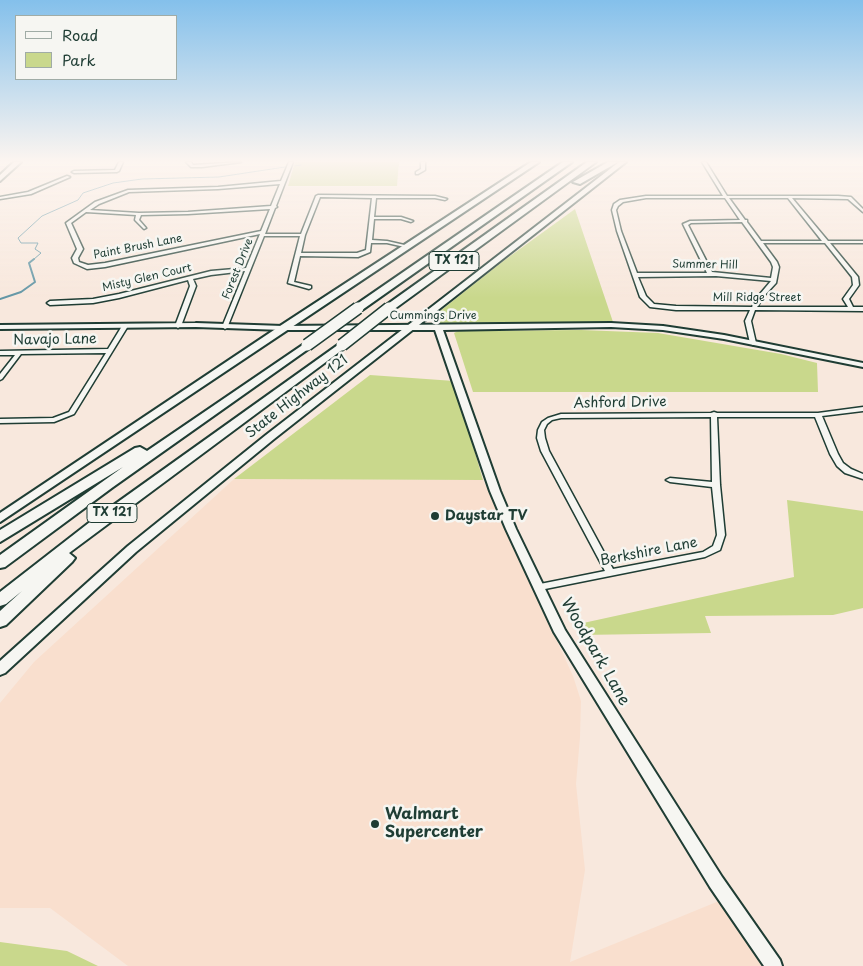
<!DOCTYPE html>
<style>
body{margin:0}
#map{position:relative;width:863px;height:966px;overflow:hidden;background:#f8e8dd;font-family:"Playpen Sans",sans-serif}
canvas{display:block}
.legend{position:absolute;left:15px;top:15px;width:162px;height:65px;box-sizing:border-box;background:#f6f6f2;border:1px solid #a0aca6;margin:0;padding:6px 9px;list-style:none;font-size:15px;color:#1f3d34}
.legend li{display:flex;align-items:center;gap:10px;height:25px}
.legend b{width:25px;border:1px solid #a0aca6}
</style>
<div id="map">
<canvas width="863" height="966"></canvas>
<ul class="legend">
<li><b style="height:6px;background:#f6f6f2"></b>Road</li>
<li><b style="height:14px;background:#c9d88c"></b>Park</li>
</ul>
</div>
<script>
const g = document.querySelector('canvas').getContext('2d');
g.lineJoin = 'round';
function fill(path, color) { g.fillStyle = color; g.fill(path, 'evenodd'); }
const toPath = rows => new Path2D(rows.map(r => 'M' + r).join(''));
function strokePath(path, color, width, dash) { g.strokeStyle = color; g.lineWidth = width; g.lineCap = dash ? 'butt' : 'round'; g.setLineDash(dash || []); g.stroke(path); }
function write(font, color, halo, rows, align = 'center') {
  g.font = font + ' "Playpen Sans",sans-serif'; g.lineWidth = 5; g.setLineDash([]); g.textBaseline = 'middle'; g.strokeStyle = halo; g.fillStyle = color; for (const [text, x, y, turn = 0] of rows) {
    g.save(); g.translate(x, y); g.rotate((+turn || 0) * Math.PI / 180); g.textAlign = isNaN(turn) ? turn : align; if (halo) g.strokeText(text, 0, 0); g.fillText(text, 0, 0); g.restore();
  }
}
fill(toPath([
 [234,479,483,480,573,676,581,701,580,737,576,784,585,870,570,962,719,901,764,966,128,966,50,908,0,908,0,703,34,662]
]), '#f9dfce');
fill(toPath([
 [295,162,399,162,397,186,288,186],
 [575,209,613,322,435,323,430,319,502,262],
 [581,330,658,333,781,354,817,363,818,392,473,392,454,333,458,331],
 [370,375,454,381,483,480,234,479],
 [787,500,863,511,863,608,833,615,705,616,711,633,580,635,574,625,794,577],
 [0,942,67,951,98,966,0,966]
]), '#c9d88c');
strokePath(toPath([
 [295,166,301,165],
 [33,260,41,253,35,249,38,243,21,243,18,238,42,216,78,200,83,193,113,183,142,179,219,177,285,167]
]), '#6296a5', 1);
strokePath(toPath([
 [0,299,21,292,35,282,29,263,34,259]
]), '#6296a5', 2);
const minor = toPath([
 [119,162,123,162,119,171,117,172,74,173,72,172,74,171,115,170,119,162],
 [186,162,191,162,193,165,241,162,202,167,191,167,186,162],
 [289,162,293,162,276,206,277,207,275,208,265,234,301,234,316,196,318,195,435,196,447,199,445,200,435,198,376,198,374,217,401,217,413,221,411,222,401,219,374,219,372,240,387,241,409,246,409,248,387,243,371,243,370,252,358,257,300,256,294,282,311,286,311,288,309,289,288,283,300,236,264,236,227,328,225,329,222,327,245,271,211,275,193,279,196,286,181,326,178,328,175,326,190,286,188,280,119,298,93,303,50,305,47,303,50,301,93,299,119,294,211,271,246,268,260,234,105,267,87,269,74,263,72,258,77,249,66,223,95,202,128,190,218,187,281,181,289,162],
 [280,184,271,206,188,212,139,213,90,210,99,204,129,192,218,189,280,184],
 [320,197,372,198,366,250,357,253,301,253,305,235,320,197],
 [270,209,261,231,105,263,88,265,79,262,78,258,83,249,71,223,86,212,136,215,135,220,144,229,146,228,139,220,141,215,188,214,270,209],
 [421,162,425,162,425,170,418,174,416,174,416,172,421,169,421,162],
 [702,162,706,162,727,196,838,196,851,197,863,209,863,212,848,199,792,198,828,241,863,241,863,243,830,243,858,277,859,285,849,299,853,307,863,307,863,311,755,310,751,321,756,343,753,345,750,343,745,321,750,310,676,310,650,307,640,297,617,231,612,210,614,204,620,200,646,196,723,196,702,162],
 [646,198,725,198,740,220,690,221,683,224,707,273,637,273,621,231,616,210,618,206,623,202,646,198],
 [729,198,788,198,822,241,761,241,747,222,747,220,745,220,729,198],
 [742,222,771,262,773,267,771,278,712,272,688,225,691,223,742,222],
 [763,243,825,243,852,277,853,285,843,299,848,307,757,307,764,296,776,283,779,267,777,262,763,243],
 [716,276,771,281,760,294,752,307,676,306,654,304,646,296,638,277,716,276],
 [67,176,70,177,31,194,0,199,0,197,28,192,67,176],
 [125,324,128,326,74,414,54,422,0,423,0,419,53,418,69,412,106,353,21,354,2,379,0,380,0,374,15,355,0,355,0,351,108,349,122,326,125,324],
 [863,407,863,411,822,416,838,454,843,463,851,469,863,474,863,479,845,473,837,466,830,454,815,417,717,417,720,485,725,535,720,550,705,557,540,590,537,589,536,587,537,585,540,584,605,571,541,451,537,438,538,430,542,422,548,418,561,414,711,413,714,412,717,413,818,413,863,407],
 [711,417,712,482,670,478,666,480,670,482,712,487,717,535,713,546,703,552,613,569,549,451,545,438,544,430,547,424,552,420,561,418,711,417]
]);
const tertiary = toPath([
 [196,323,283,326,611,323,663,326,724,335,863,363,863,367,724,339,663,330,611,327,443,330,500,491,516,529,565,630,722,877,780,960,782,966,764,966,710,887,554,632,506,529,490,491,435,330,283,330,196,327,0,329,0,325,196,323]
]);
const secondary = toPath([
 [531,162,539,162,0,522,0,513,280,326,531,162],
 [619,162,626,162,274,439,136,552,5,673,0,675,0,661,128,546,266,435,619,162]
]);
const primary = toPath([
 [14,162,21,162,0,181,0,175,14,162]
]);
const motorway = toPath([
 [563,162,572,162,362,310,354,310,353,308,354,306,563,162],
 [587,162,596,162,393,310,385,310,384,308,385,306,587,162],
 [608,162,618,162,580,184,573,182,608,162],
 [307,342,313,345,311,347,113,487,5,567,0,568,0,555,123,467,0,542,0,530,135,448,140,447,147,451,307,342],
 [342,342,348,345,346,347,69,553,75,558,72,562,6,625,0,627,0,611,22,591,6,604,0,606,0,592,90,522,342,342]
]);
strokePath(minor, '#1f3d34', 3);
strokePath(tertiary, '#1f3d34', 4);
strokePath(secondary, '#1f3d34', 4);
strokePath(primary, '#1f3d34', 4);
strokePath(motorway, '#1f3d34', 4);
fill(minor, '#f6f6f2');
fill(tertiary, '#f6f6f2');
fill(secondary, '#f6f6f2');
fill(primary, '#f6f6f2');
fill(motorway, '#f6f6f2');
const motorwayBridge = toPath([
 [307,345,358,308],
 [342,345,389,308]
]);
strokePath(motorwayBridge, '#1f3d34', 14, []);
strokePath(motorwayBridge, '#f6f6f2', 11);
const sky = g.createLinearGradient(0, 0, 0, 298);
sky.addColorStop(0, '#84c0eb');
sky.addColorStop(0.54, '#fcf5f0');
sky.addColorStop(1, '#fcf5f000');
g.fillStyle = sky;
g.fillRect(0, 0, 863, 298);
for (const [x, y, r, color] of [
 [435,516,5,"#1f3d34"],
 [375,824,5,"#1f3d34"]
]) { const dot = new Path2D(); dot.arc(x, y, r, 0, 2 * Math.PI); g.fillStyle = color; g.fill(dot); strokePath(dot, '#f6f6f2', 2); }
write('11px', '#1f3d34', '#f6f6f2', [
 ["Paint Brush Lane",138,247,-11],
 ["Summer Hill",705,265,1],
 ["Forest Drive",238,269,-68],
 ["Misty Glen Court",147,278,-13],
 ["Mill Ridge Street",757,298],
 ["Cummings Drive",433,316]
]);
for (const [x, y, w] of [
 [454,261,50],
 [112,513,50]
]) { const box = new Path2D(); box.roundRect(x - w / 2, y - 9.5, w, 19, 4); g.fillStyle = '#f6f6f2'; g.fill(box); strokePath(box, '#1f3d34', 1); }
write('bold 12px', '#1f3d34', null, [
 ["TX 121",454,261],
 ["TX 121",112,513]
]);
write('14px', '#1f3d34', '#f6f6f2', [
 ["Navajo Lane",55,340,-1],
 ["State Highway 121",297,397,-38],
 ["Ashford Drive",620,403,-1],
 ["Berkshire Lane",649,552,-11]
]);
write('bold 14px', '#1f3d34', '#f6f6f2', [
 ["Daystar TV",445,516]
], 'left');
write('16px', '#1f3d34', '#f6f6f2', [
 ["Woodpark Lane",595,652,60]
]);
write('bold 16px', '#1f3d34', '#f6f6f2', [
 ["Walmart",385,815],
 ["Supercenter",385,833]
], 'left');
</script>
